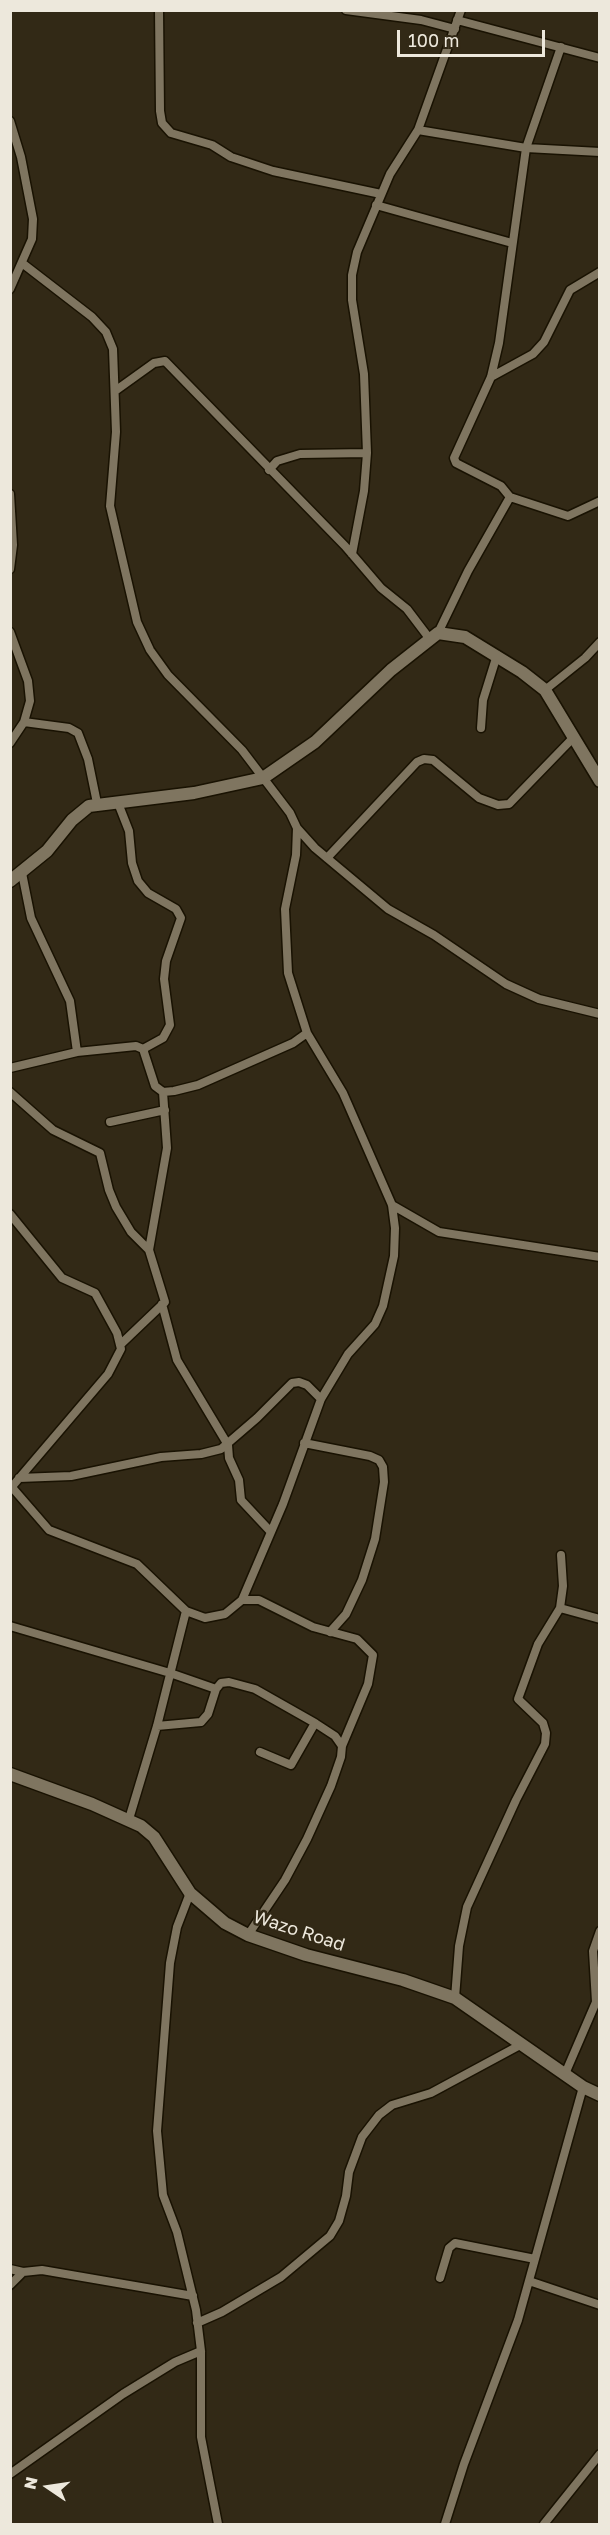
<!DOCTYPE html>
<style>
body{margin:0}
#map{position:relative;width:610px;height:2535px;overflow:hidden;background:#322916;font-family:"Golos Text",sans-serif}
canvas{display:block}
.frame{position:absolute;inset:0;border:12px solid #ede8dc;pointer-events:none}
.north{position:absolute;left:18px;top:2457px;width:60px;height:60px;-webkit-text-stroke:4px #322916;paint-order:stroke;rotate:283deg;font-size:16px;font-weight:700;line-height:24px;text-align:center;color:#ede8dc}
.north::after{content:'';display:block;margin:auto;width:21px;height:27px;background:#ede8dc;clip-path:polygon(50% 0,100% 100%,50% 72%,0 100%)}
.scale{position:absolute;left:397px;top:30px;width:148px;height:27px;box-sizing:border-box;border:3px solid #ede8dc;border-top:0;padding-left:8px;font-size:18px;line-height:21px;white-space:nowrap;color:#ede8dc;-webkit-text-stroke:4px #322916;paint-order:stroke}
</style>
<div id="map">
<canvas width="610" height="2535"></canvas>
<div class="frame"></div>
<div class="north">N</div>
<div class="scale">100 m</div>
</div>
<script>
const g = document.querySelector('canvas').getContext('2d');
g.lineJoin = 'round';
const toPath = rows => new Path2D(rows.map(r => 'M' + r).join(''));
function strokePath(path, color, width, dash) { g.strokeStyle = color; g.lineWidth = width; g.lineCap = dash ? 'butt' : 'round'; g.setLineDash(dash || []); g.stroke(path); }
function write(font, color, halo, rows, align = 'center') {
  g.font = font + ' "Golos Text",sans-serif'; g.lineWidth = 5; g.setLineDash([]); g.textBaseline = 'middle'; g.strokeStyle = halo; g.fillStyle = color; for (const [text, x, y, turn = 0] of rows) {
    g.save(); g.translate(x, y); g.rotate((+turn || 0) * Math.PI / 180); g.textAlign = isNaN(turn) ? turn : align; if (halo) g.strokeText(text, 0, 0); g.fillText(text, 0, 0); g.restore();
  }
}
const street = toPath([
 [159,10,160,111,162,123,171,133,212,145,231,157,273,171,381,194],
 [346,10,421,20,455,29],
 [457,20,600,58],
 [10,121,21,157,33,219,32,239,10,289],
 [418,130,526,148,600,152],
 [376,205,512,243],
 [491,377,533,354,544,342,570,290,600,272],
 [115,391,154,363,165,361,345,546,381,588,407,609,429,638],
 [269,470,277,461,300,454,367,453],
 [10,494,13,545,10,569],
 [510,497,568,516,600,501],
 [352,554,364,491,367,453,364,374,352,300,352,275,357,252,390,174,418,130,461,10],
 [10,632,28,681,30,701,24,722,10,743],
 [438,633,468,571,510,497,501,486,456,463,454,458,491,377,499,343,526,148,561,47],
 [545,690,585,658,600,642],
 [24,722,69,728,78,733,88,759,97,803],
 [481,728,483,700,497,655],
 [118,803,129,831,132,863,138,881,148,893,176,909,181,918,166,961,164,979,170,1025,163,1038,143,1049],
 [297,828,315,848,388,909,434,935,506,984,539,999,600,1014],
 [327,858,417,762,424,759,433,760,479,798,498,805,509,804,572,739],
 [22,873,31,918,70,1001,77,1052],
 [10,1068,77,1052,136,1046,143,1049,155,1086,163,1092,174,1091,198,1085,293,1043,307,1033],
 [10,1092,53,1130,100,1153,109,1190,116,1207,131,1232,149,1250],
 [110,1122,165,1110],
 [392,1205,439,1232,600,1257],
 [10,1214,62,1278,95,1293,117,1333,121,1349,108,1374,10,1489],
 [162,1304,177,1360,228,1445,229,1458,239,1480,241,1500,270,1531],
 [121,1344,165,1302,149,1250,167,1148,163,1092],
 [304,1443,370,1456,379,1460,383,1467,384,1482,375,1539,362,1580,346,1614,330,1632],
 [19,1478,71,1476,161,1457,201,1454,221,1449,257,1418,292,1383,299,1382,307,1385,321,1399],
 [10,1485,49,1530,137,1564,186,1611,205,1618,225,1614,242,1600,283,1504,321,1399,348,1354,375,1324,383,1306,394,1256,395,1228,392,1205,343,1093,307,1033,288,973,285,909,296,855,297,828,290,813,242,750,168,675,150,650,137,622,110,506,116,432,113,349,106,332,92,317,22,263],
 [242,1600,259,1600,313,1627,357,1639,373,1655,368,1684,342,1746],
 [560,1608,600,1619],
 [10,1626,170,1673,216,1689],
 [157,1726,201,1722,208,1714,216,1689,221,1683,229,1682,255,1689,315,1723,335,1736,342,1746,341,1757,331,1786,307,1839,285,1880,248,1935],
 [260,1752,291,1765,315,1723],
 [129,1819,157,1726,186,1611],
 [190,1893,177,1927,170,1963,157,2131,163,2195,177,2232,196,2310,201,2351,201,2437,218,2524],
 [455,1998,459,1946,467,1907,516,1800,545,1744,546,1733,543,1723,518,1699,538,1644,560,1608,563,1586,561,1555],
 [565,2074,596,2002,593,1951,600,1931],
 [10,2269,23,2272],
 [440,2278,449,2248,455,2243,535,2259],
 [529,2281,600,2305],
 [10,2285,23,2272,42,2270,193,2296],
 [197,2323,222,2312,281,2277,330,2236,339,2221,346,2196,349,2172,362,2137,379,2115,392,2105,431,2093,522,2044],
 [10,2474,123,2394,175,2362,201,2351],
 [445,2524,464,2464,518,2320,583,2087],
 [544,2524,600,2454]
]);
const secondary = toPath([
 [10,881,47,851,72,820,89,806,194,793,263,778,315,742,391,670,438,633,465,637,522,672,545,690,600,781],
 [10,1774,92,1804,141,1826,154,1837,190,1893,225,1923,248,1935,306,1955,403,1980,455,1998,583,2087,600,2095]
]);
strokePath(street, '#191202', 11);
strokePath(secondary, '#191202', 15);
strokePath(street, '#7f7560', 8);
strokePath(secondary, '#7f7560', 12);
write('18px', '#ede8dc', '#322916', [
 ["Wazo Road",299,1931,18]
]);
</script>
